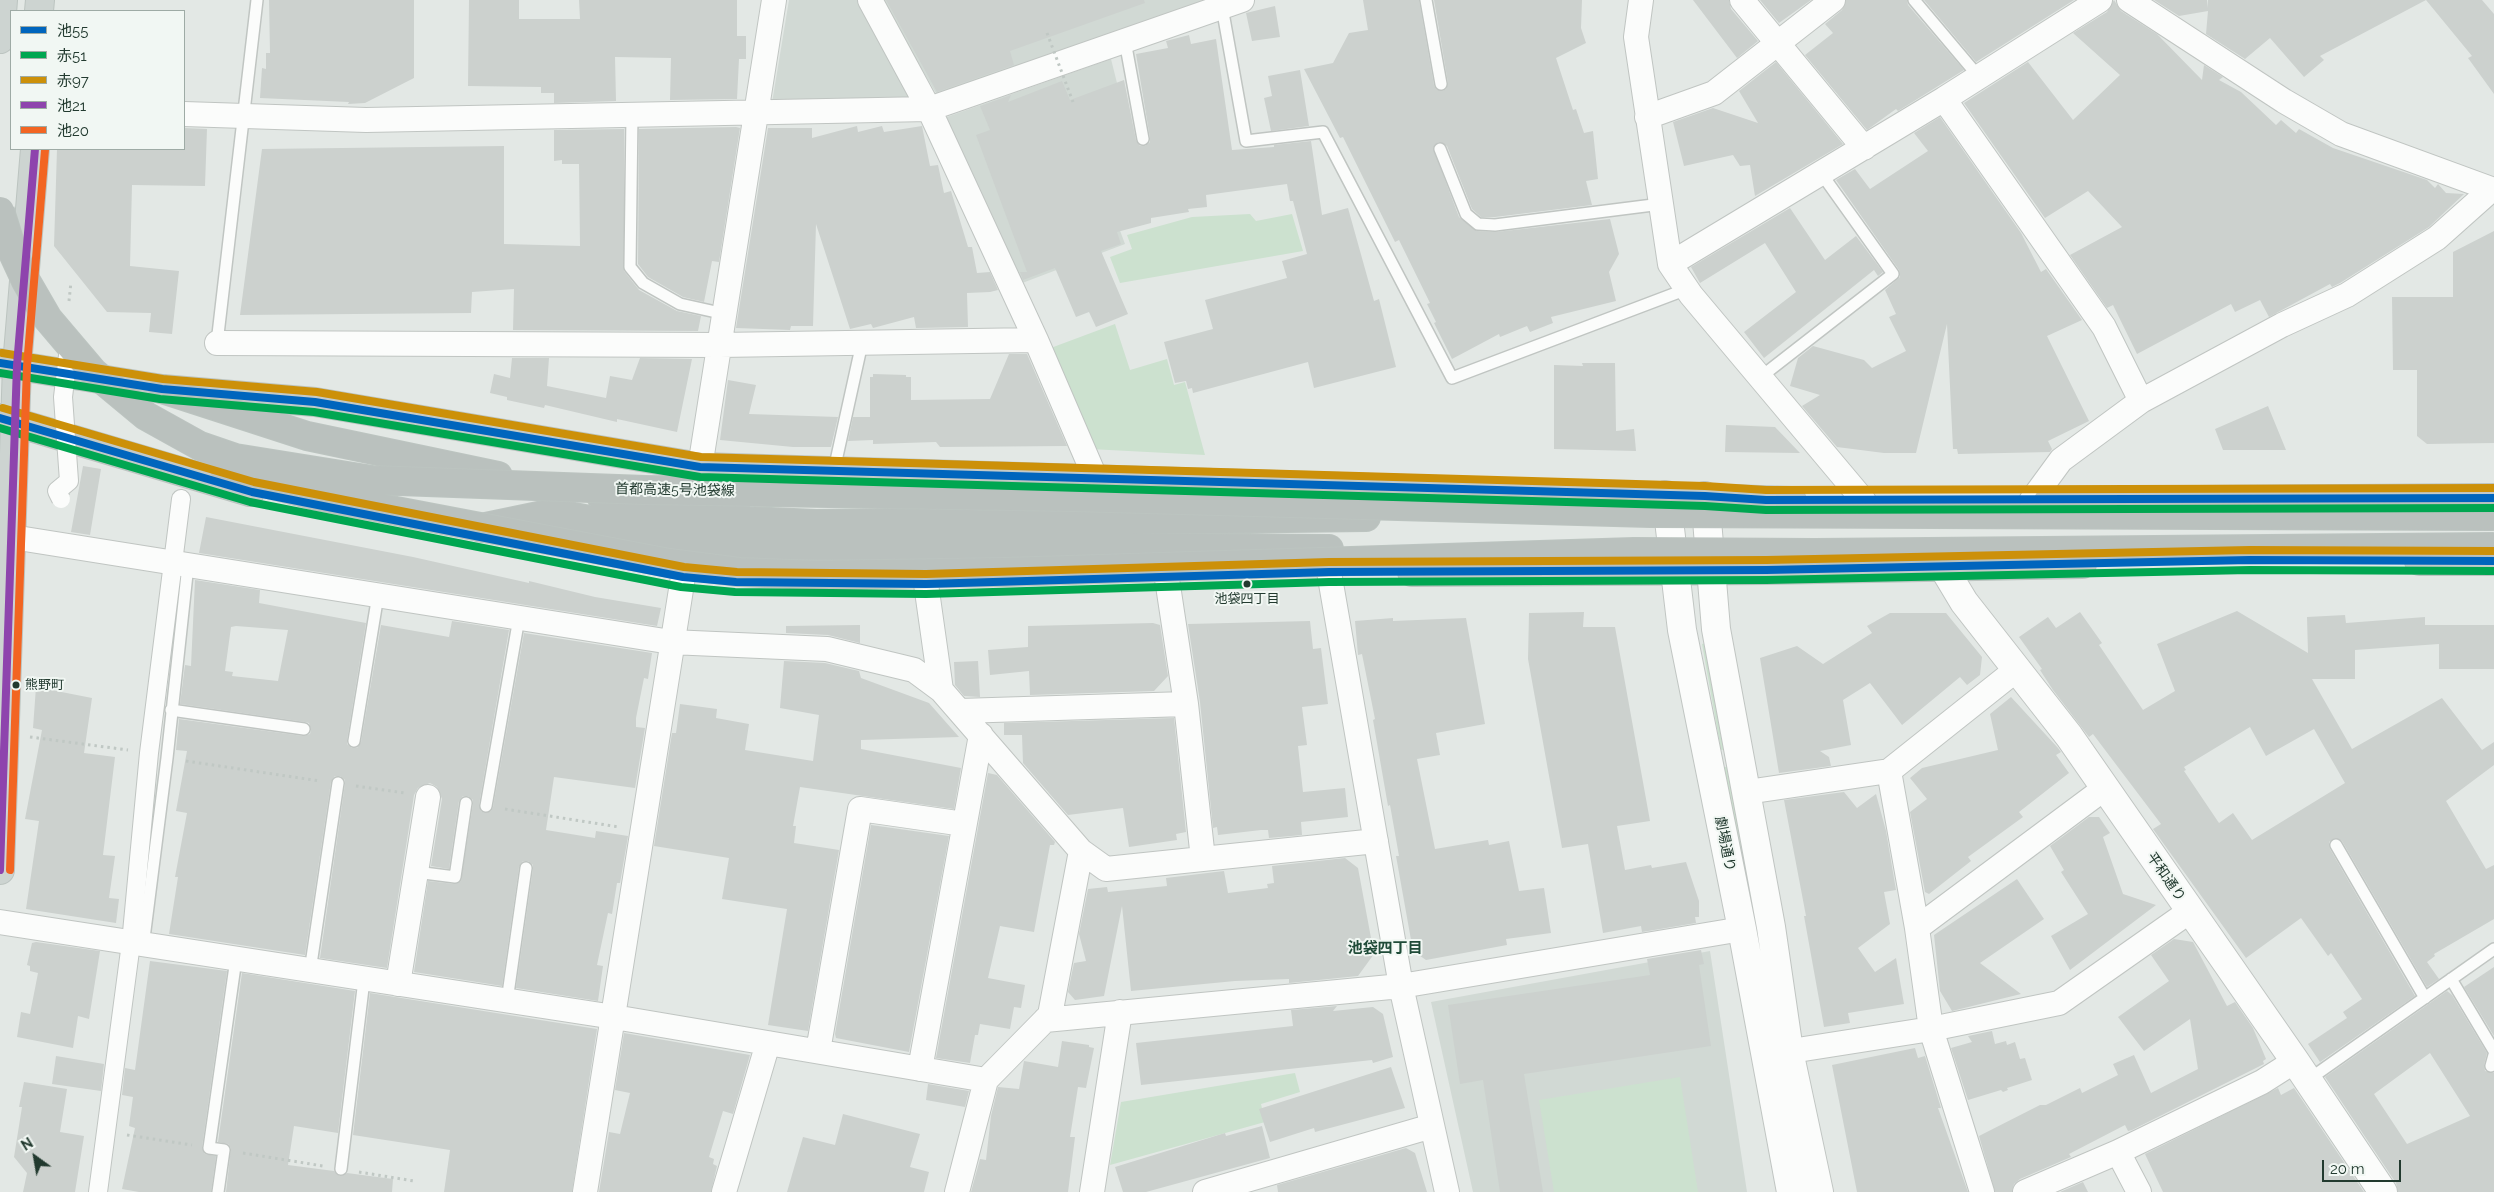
<!DOCTYPE html>
<meta charset="utf-8">
<style>
body{margin:0}
#map{position:relative;width:2494px;height:1192px;overflow:hidden;background:#e3e8e5;font-family:Raleway,"Noto Sans JP",sans-serif}
canvas{display:block}
.legend{position:absolute;left:10px;top:10px;width:175px;height:140px;box-sizing:border-box;background:#f1f7f3;border:1px solid #9eaba5;margin:0;padding:6px 9px;list-style:none;font-size:15px;color:#223a2f}
.legend li{display:flex;align-items:center;gap:10px;height:25px}
.legend b{width:25px;border:1px solid #9eaba5}
.north{position:absolute;left:10px;top:1132px;width:50px;height:50px;-webkit-text-stroke:4px #f1f7f3;paint-order:stroke;rotate:328deg;font-size:14px;font-weight:700;line-height:20px;text-align:center;color:#223a2f}
.north::after{content:'';display:block;margin:auto;width:18px;height:22px;background:#223a2f;clip-path:polygon(50% 0,100% 100%,50% 72%,0 100%)}
.scale{position:absolute;left:2322px;top:1160px;width:79px;height:22px;box-sizing:border-box;border:2px solid #223a2f;border-top:0;padding-left:6px;font-size:15px;line-height:18px;white-space:nowrap;color:#223a2f;-webkit-text-stroke:4px #f1f7f3;paint-order:stroke}
</style>
<div id="map">
<canvas width="2494" height="1192"></canvas>
<ul class="legend">
<li><b style="height:6px;background:#0065bd"></b>池55</li>
<li><b style="height:6px;background:#00a651"></b>赤51</li>
<li><b style="height:6px;background:#cc9009"></b>赤97</li>
<li><b style="height:6px;background:#8e44ad"></b>池21</li>
<li><b style="height:6px;background:#f26522"></b>池20</li>
</ul>
<div class="north">N</div>
<div class="scale">20 m</div>
</div>
<script>
const g = document.querySelector('canvas').getContext('2d');
g.lineJoin = 'round';
function fill(path, color) { g.fillStyle = color; g.fill(path, 'evenodd'); }
const toPath = rows => new Path2D(rows.map(r => 'M' + r).join(''));
function strokePath(path, color, width, dash) { g.strokeStyle = color; g.lineWidth = width; g.lineCap = dash ? 'butt' : 'round'; g.setLineDash(dash || []); g.stroke(path); }
function write(font, color, halo, rows, align = 'center') {
  g.font = font + ' Raleway,"Noto Sans JP",sans-serif'; g.lineWidth = 4; g.setLineDash([]); g.textBaseline = 'middle'; g.strokeStyle = halo; g.fillStyle = color; for (const [text, x, y, turn = 0] of rows) {
    g.save(); g.translate(x, y); g.rotate((+turn || 0) * Math.PI / 180); g.textAlign = isNaN(turn) ? turn : align; if (halo) g.strokeText(text, 0, 0); g.fillText(text, 0, 0); g.restore();
  }
}
fill(toPath([
 [789,0,859,0,914,94,910,102,772,103],
 [881,0,1220,0,937,95],
 [1111,59,1125,115,1083,131,1125,244,1017,285,941,119],
 [1710,951,1747,1192,1473,1192,1431,1002]
]), '#d1d9d4');
fill(toPath([
 [1250,214,1256,221,1292,214,1303,251,1120,283,1110,257,1132,249,1127,235,1192,217],
 [1115,324,1130,370,1167,359,1174,385,1185,382,1205,455,1090,449,1048,349],
 [1706,643,1727,749,1721,750,1702,644],
 [1724,767,1731,767,1778,1009,1768,1012],
 [1295,1073,1300,1092,1261,1104,1265,1122,1110,1165,1121,1102],
 [1680,1077,1698,1192,1554,1192,1539,1100]
]), '#cce1cf');
fill(toPath([
 [269,0,414,0,414,78,365,103,348,104,349,102,260,98,262,68,266,69,266,53,270,53],
 [469,0,519,0,519,19,580,19,579,0,737,0,737,36,746,36,746,59,739,59,737,99,670,100,671,58,615,57,616,101,554,103,554,93,541,93,541,87,468,86],
 [886,0,1144,0,1145,3,1010,51,1014,65,937,92],
 [1363,0,1419,0,1434,85,1436,89,1442,91,1446,89,1448,83,1434,0,1582,0,1581,28,1586,43,1556,58,1573,110,1576,109,1584,133,1593,131,1598,179,1586,181,1592,205,1495,217,1481,217,1472,209,1447,146,1438,142,1433,148,1459,217,1477,231,1496,232,1610,219,1619,254,1609,272,1616,301,1551,317,1553,323,1530,332,1527,326,1500,337,1499,334,1452,359,1434,323,1436,322,1427,304,1430,303,1399,240,1395,242,1343,137,1340,138,1304,69,1333,63,1349,33,1368,30],
 [1693,0,1729,0,1731,9,1758,41,1737,58],
 [1760,0,1811,0,1779,23],
 [1846,0,1907,0,1908,5,1964,70,1898,111,1896,109,1867,130,1805,55,1833,33,1825,24,1842,10],
 [1924,0,2074,0,1976,62],
 [2114,0,2121,11,2157,34,2202,80,2204,65,2223,77,2219,80,2241,92,2276,125,2281,120,2296,133,2299,129,2333,148,2427,180,2435,188,2438,184,2446,193,2464,194,2429,227,2340,283,2332,287,2330,284,2269,317,2260,300,2235,312,2231,304,2137,354,2113,305,2107,308,2070,255,2122,227,2088,191,2045,218,1964,103,2028,62,2073,120,2120,75,2073,33,2107,12],
 [2154,0,2207,0,2208,8,2208,0,2482,0,2494,14,2494,94,2468,58,2472,56,2426,0,2320,56,2324,60,2304,77,2270,38,2245,59,2206,34,2208,11,2179,16],
 [1275,6,1280,37,1252,41,1246,13],
 [1189,35,1191,44,1216,39,1232,150,1274,147,1274,145,1311,141,1322,215,1348,208,1374,301,1379,299,1396,367,1314,388,1308,362,1193,393,1192,388,1188,389,1186,381,1175,383,1164,342,1213,329,1205,300,1287,278,1282,261,1307,254,1293,201,1290,201,1287,184,1206,195,1207,207,1188,209,1189,212,1151,218,1151,223,1117,232,1121,244,1101,251,1128,314,1096,327,1089,312,1076,317,1055,268,1023,280,1020,272,1027,272,976,135,990,130,980,106,1011,95,1008,102,1062,81,1070,100,1124,80,1136,140,1140,146,1145,146,1150,142,1150,138,1136,54,1168,48,1166,41],
 [1776,62,1843,144,1755,196,1750,165,1740,166,1733,155,1684,166,1673,122,1713,108,1758,123,1739,91],
 [1300,70,1309,126,1271,131,1264,98,1272,96,1268,76],
 [1940,117,2021,233,2041,272,2046,269,2082,320,2047,336,2089,421,2048,441,2052,449,2050,452,1958,454,1957,449,1953,449,1947,324,1916,453,1884,453,1837,447,1802,406,1820,395,1790,386,1798,358,1813,346,1864,360,1872,368,1906,351,1889,317,1896,314,1885,290,1900,277,1899,270,1836,180,1855,169,1870,189,1928,151,1914,133],
 [857,126,858,132,882,126,884,132,922,126,930,166,938,165,944,193,951,191,968,247,972,247,977,273,990,272,998,290,990,292,967,293,968,327,916,328,914,317,873,328,871,324,850,329,816,224,813,326,791,326,790,330,736,328,768,128,812,128,812,138],
 [736,127,740,128,719,262,712,261,704,302,683,297,648,277,638,264,639,129],
 [184,128,207,129,205,186,132,185,130,266,179,271,172,334,149,332,151,313,107,312,54,246,57,149,184,149],
 [624,129,624,271,639,290,677,311,701,316,698,331,513,330,514,289,472,292,471,313,240,315,262,149,504,146,504,244,580,246,579,164,562,164,562,160,554,161,554,130],
 [1790,208,1825,260,1856,236,1883,272,1878,276,1874,270,1764,358,1744,332,1796,292,1765,243,1700,283,1691,267],
 [2494,231,2494,443,2427,444,2417,436,2417,370,2393,370,2392,297,2453,297,2453,252],
 [1009,354,1027,354,1067,446,940,447,936,442,873,444,873,440,848,441,853,417,870,417,870,377,873,377,873,374,906,375,906,377,911,377,911,400,990,399],
 [512,358,549,358,547,386,606,398,610,376,632,380,640,358,692,359,677,432,617,419,617,422,545,405,544,408,507,400,507,397,490,393,494,374,510,378],
 [1582,363,1615,363,1616,431,1634,429,1636,451,1554,449,1554,365,1583,366],
 [728,380,756,385,749,414,838,417,831,447,793,447,720,440],
 [2268,406,2286,450,2223,450,2215,429],
 [1726,425,1775,427,1800,453,1725,452],
 [83,466,101,469,90,535,71,532],
 [206,517,413,557,529,583,529,581,595,597,661,608,657,626,199,553],
 [195,580,260,590,259,603,366,623,347,740,347,744,352,748,357,748,361,742,381,625,449,637,452,621,509,630,479,805,481,811,485,813,491,811,493,807,524,633,652,653,648,679,644,678,636,718,636,727,645,728,635,788,554,777,546,830,595,838,596,831,628,836,620,883,617,883,612,914,608,913,597,965,603,966,598,1001,516,988,533,869,533,865,528,861,523,861,519,867,502,986,414,972,428,881,454,884,461,881,473,804,473,800,468,796,463,796,459,801,449,869,431,866,442,799,437,787,430,783,418,788,414,795,387,968,320,958,345,784,345,780,340,776,335,776,331,782,305,955,169,934,178,877,175,877,187,813,176,811,187,751,176,750,179,719,303,736,310,734,311,730,309,723,305,722,180,704,185,665,191,666],
 [236,626,288,630,278,681,232,676,233,672,225,671,231,627],
 [2237,611,2308,653,2307,617,2345,615,2346,623,2425,617,2425,625,2494,625,2494,669,2439,669,2439,644,2355,650,2355,679,2312,679,2352,749,2442,698,2482,750,2494,742,2494,765,2446,801,2486,869,2494,865,2494,919,2434,954,2435,956,2427,962,2439,979,2427,987,2342,841,2335,838,2329,842,2330,849,2415,996,2320,1062,2308,1044,2347,1018,2343,1012,2362,999,2331,953,2328,956,2301,918,2246,958,2153,829,2161,824,2093,734,2089,737,2053,690,2040,670,2042,669,2019,637,2048,617,2056,628,2080,612,2102,643,2099,645,2143,710,2175,691,2157,644],
 [2250,727,2266,756,2314,729,2345,783,2252,840,2233,813,2219,823,2184,771,2186,770,2184,767],
 [1584,612,1583,627,1615,627,1650,821,1617,826,1625,870,1651,865,1652,868,1686,862,1699,901,1699,917,1695,917,1696,923,1642,932,1641,926,1603,933,1588,844,1562,848,1528,659,1529,613],
 [1890,613,1946,613,1982,657,1980,675,1967,685,1960,677,1902,725,1870,683,1843,700,1851,745,1820,751,1829,757,1831,766,1779,773,1760,658,1797,646,1823,664,1872,633,1867,626],
 [1393,618,1393,621,1466,618,1485,724,1436,733,1440,755,1417,759,1435,849,1488,840,1489,845,1509,841,1519,891,1544,888,1551,933,1506,939,1507,945,1426,960,1413,951,1396,856,1399,856,1390,805,1388,806,1373,720,1375,719,1362,654,1358,655,1355,621],
 [1310,621,1313,649,1321,648,1328,704,1302,707,1307,745,1298,746,1303,792,1345,788,1348,817,1301,822,1302,835,1269,838,1268,830,1261,830,1218,835,1217,827,1213,828,1200,702,1188,624],
 [1153,623,1160,625,1168,676,1154,691,1030,695,1029,671,990,675,988,650,1028,647,1028,626],
 [860,625,860,643,828,635,786,633,786,626],
 [784,661,825,663,859,671,861,678,929,703,959,737,861,740,861,749,961,768,954,809,800,787,793,826,796,826,794,843,839,850,808,1031,768,1025,787,909,722,899,729,858,654,846,672,733,676,733,680,704,717,709,716,718,749,724,745,750,813,761,819,715,780,708],
 [978,661,980,697,964,696,955,685,954,662],
 [36,687,92,698,84,753,115,757,103,855,115,856,109,898,119,899,116,923,26,909,39,821,25,819,42,730,33,728],
 [2011,697,2058,748,2061,752,2056,755,2069,773,2019,812,2023,817,1968,857,1971,861,1929,894,1925,892,1910,812,1927,799,1910,778,1922,768,1998,750,1990,714],
 [1174,718,1186,832,1176,834,1177,840,1129,847,1123,808,1068,815,1023,763,1022,735,1004,735,1004,723],
 [988,773,997,775,1055,842,1054,845,1050,845,1034,932,1000,926,988,978,1025,985,1021,1008,1014,1007,1010,1029,980,1024,978,1035,975,1035,970,1063,936,1058],
 [1844,792,1857,808,1876,794,1886,831,1896,890,1884,892,1890,924,1858,948,1875,972,1896,958,1904,1004,1848,1013,1850,1023,1824,1027,1804,916,1806,916,1784,800],
 [2089,817,2099,817,2110,833,2103,837,2123,894,2156,905,2070,970,2051,936,2088,914,2061,872,2064,870,2050,846],
 [871,825,949,836,909,1052,836,1038,835,1034],
 [1345,858,1358,868,1374,954,1358,976,1289,983,1289,979,1235,981,1131,991,1122,906,1104,996,1075,1000,1068,992,1074,963,1086,961,1079,934,1088,889,1107,887,1108,892,1167,886,1166,878,1224,871,1228,893,1268,888,1267,884,1274,883,1272,866],
 [2017,879,2044,919,1980,963,2021,994,1952,1011,1940,991,1934,935],
 [2174,939,2193,942,2227,1006,2235,1002,2253,1028,2266,1059,2263,1061,2264,1064,2132,1130,2128,1131,2125,1125,2069,1154,2071,1157,2020,1179,2014,1184,2012,1192,1995,1192,1979,1136,2040,1105,2046,1105,2080,1088,2082,1093,2118,1075,2113,1064,2134,1055,2151,1093,2198,1069,2190,1019,2144,1051,2118,1017,2169,981,2151,955],
 [36,942,100,951,89,1019,78,1016,73,1048,17,1037,21,1012,30,1014,38,973,30,971,30,966,27,965,32,943],
 [1701,950,1704,964,1699,965,1711,1046,1524,1074,1543,1192,1500,1192,1483,1080,1460,1084,1448,1005,1650,975,1647,959],
 [150,961,227,971,202,1147,205,1154,216,1156,211,1192,139,1192,122,1189,135,1128,129,1126,133,1097,122,1095,125,1068,135,1070],
 [2494,967,2494,1036,2464,987],
 [242,973,355,991,338,1133,294,1126,288,1165,334,1171,340,1176,347,1173,393,1179,392,1192,226,1192,231,1148,228,1144,218,1142],
 [2447,991,2452,995,2487,1053,2484,1065,2485,1071,2494,1073,2494,1192,2398,1192,2396,1183,2325,1077],
 [2430,1053,2470,1116,2407,1144,2374,1094],
 [370,993,597,1029,572,1192,444,1192,450,1150,353,1135],
 [1337,1006,1333,1011,1373,1007,1383,1014,1393,1057,1373,1063,1372,1060,1141,1085,1136,1043,1293,1026,1291,1010],
 [1992,1031,1995,1044,2006,1041,2007,1045,2015,1042,2020,1059,2025,1058,2032,1080,2007,1088,2008,1090,2003,1092,2001,1090,1968,1100,1951,1048,1972,1042,1968,1036],
 [624,1033,750,1055,733,1114,723,1111,709,1157,714,1159,713,1164,717,1166,711,1192,599,1192,609,1132,620,1134,630,1093,615,1090],
 [1062,1041,1089,1045,1089,1047,1094,1048,1086,1088,1078,1087,1070,1137,1075,1137,1068,1192,971,1192,980,1159,986,1160,991,1116,998,1087,1019,1089,1024,1061,1058,1067],
 [1915,1048,1918,1058,1925,1056,1941,1108,1938,1108,1968,1192,1857,1192,1832,1065],
 [56,1056,104,1064,101,1091,52,1084],
 [1391,1067,1405,1108,1315,1132,1314,1128,1270,1142,1259,1109],
 [24,1082,67,1089,60,1132,84,1136,75,1192,23,1192,27,1173,14,1157,22,1107,19,1107],
 [928,1084,969,1091,965,1107,926,1100],
 [2278,1088,2281,1095,2294,1088,2364,1192,2163,1192,2145,1154],
 [843,1114,920,1134,910,1167,929,1172,924,1192,787,1192,803,1137,835,1145],
 [1262,1126,1270,1158,1146,1192,1123,1192,1115,1167,1225,1133,1226,1136],
 [1406,1148,1415,1153,1427,1192,1278,1192,1277,1185],
 [2083,1182,2088,1192,2060,1192]
]), '#ccd1ce');
const service = toPath([
 [1426,0,1441,84],
 [1914,0,1979,77],
 [1222,7,1246,141,1323,132,1452,378,1687,289],
 [1125,41,1143,139],
 [632,115,630,267,643,283,680,304,725,314],
 [1440,149,1466,214,1478,224,1495,225,1661,204],
 [217,343,257,0],
 [1762,376,1893,274,1821,173],
 [834,470,862,343],
 [171,710,304,729],
 [354,741,378,595],
 [486,806,519,618],
 [2336,845,2425,998],
 [416,872,455,877,466,803],
 [143,946,167,758,188,565],
 [310,971,338,783],
 [2451,979,2494,1051],
 [507,1001,526,868],
 [2491,1066,2494,1055],
 [2308,1080,2494,949],
 [341,1169,364,980],
 [218,1192,224,1150,209,1148,236,959]
]);
const pedestrian = toPath([
 [98,1192,131,943,149,753,181,499]
]);
const minor = toPath([
 [870,0,929,109,1036,340,1095,477],
 [1641,0,1636,37,1670,264,1691,295,1864,501],
 [1742,0,1864,148],
 [2129,0,2284,101,2341,134,2494,190],
 [1944,99,2104,327,2141,401],
 [184,114,366,120,929,109,1242,0],
 [1647,117,1714,93,1833,0],
 [1670,264,1944,99,2100,0],
 [217,343,720,345,1036,340],
 [700,467,774,0],
 [2031,501,2061,460,2141,401,2282,325,2347,295,2437,238,2492,189],
 [12,537,671,642,827,649,914,670,941,690],
 [1329,572,1401,986,1447,1192],
 [1167,579,1186,704,1203,859],
 [926,584,941,690,1081,851,1106,869,1376,841],
 [960,711,1186,704],
 [1889,771,1917,928,1931,1029,1982,1192],
 [1747,792,1889,771,2016,670],
 [0,922,614,1017,986,1080],
 [1917,928,2105,788],
 [398,984,428,797],
 [1045,1020,1401,986,1742,929],
 [818,1051,860,809,964,824],
 [1772,1054,1931,1029,2059,1003,2190,911],
 [920,1069,981,735],
 [2118,1152,2139,1192],
 [585,1192,683,577],
 [724,1192,768,1043],
 [957,1192,986,1080,1050,1015,1081,851],
 [1092,1192,1120,1012],
 [1205,1192,1432,1126],
 [2025,1192,2118,1152,2262,1082,2295,1061]
]);
const tertiary = toPath([
 [1666,495,1682,630,1742,929,1791,1192],
 [1705,496,1716,629,1771,927,1789,1051,1819,1192],
 [1943,567,1964,602,2069,736,2295,1061,2383,1192]
]);
const primary = toPath([
 [39,11,40,0],
 [0,39,3,0],
 [0,870,17,365,35,149]
]);
const trunk = toPath([
 [0,363,162,389,315,402,700,467,1792,501],
 [0,418,250,492],
 [2048,501,2494,498],
 [2419,561,2494,561],
 [1412,572,1766,570,2082,564]
]);
const motorway = toPath([
 [162,389,307,436,498,476],
 [601,496,692,514,748,521,816,524,1366,517],
 [481,528,553,513,689,539,753,545,1329,549]
]);
strokePath(service, '#c0c5c2', 14);
strokePath(pedestrian, '#c0c5c2', 20);
strokePath(minor, '#c0c5c2', 26);
strokePath(tertiary, '#c0c5c2', 30);
strokePath(primary, '#bcc4c0', 30);
strokePath(trunk, '#bcc4c0', 30);
strokePath(motorway, '#bcc4c0', 30);
strokePath(toPath([
 [69,301,71,282],
 [30,737,128,750],
 [186,761,320,781],
 [356,786,405,793],
 [505,809,619,827],
 [127,1135,192,1145],
 [243,1153,323,1166],
 [359,1172,414,1181]
]), '#c0c8c4', 3, [2.5, 4]);
strokePath(service, '#fbfcfb', 11);
strokePath(pedestrian, '#fbfcfb', 18);
strokePath(minor, '#fbfcfb', 24);
strokePath(tertiary, '#fbfcfb', 28);
strokePath(primary, '#cdd4d1', 28);
strokePath(trunk, '#c4cac8', 28);
strokePath(motorway, '#bac1be', 28);
const pedestrianBridge = toPath([
 [61,499,57,491,69,481,63,397,70,339]
]);
const motorwayBridge = toPath([
 [0,211,13,253,26,281,48,319,93,372,146,416,200,446,235,458,372,480,645,490,1074,497,1650,513,2494,516],
 [225,473,312,495,669,563,739,572,816,575,1005,572,1634,552,1815,553,2494,547]
]);
strokePath(pedestrianBridge, '#c0c5c2', 20, []);
strokePath(motorwayBridge, '#bcc4c0', 30, []);
strokePath(toPath([
 [1047,33,1073,102]
]), '#c0c8c4', 3, [2.5, 4]);
strokePath(pedestrianBridge, '#fbfcfb', 18);
strokePath(motorwayBridge, '#bac1be', 28);
strokePath(toPath([
 [0,363,162,389,315,402,700,467,1705,496,1766,500,2494,498],
 [0,418,252,492,683,577,736,582,926,584,1329,572,1766,570,2250,560,2494,561]
]), '#0065bd', 8);
strokePath(toPath([
 [0,373,160,399,314,412,700,477,1705,506,1766,510,2494,508],
 [0,428,250,502,681,587,735,592,926,594,1329,582,1766,580,2250,570,2494,571]
]), '#00a651', 8);
strokePath(toPath([
 [2,353,163,379,317,392,701,457,1705,486,1766,490,2494,488],
 [3,408,254,482,684,567,737,572,926,574,1329,562,1766,560,2250,550,2494,551]
]), '#cc9009', 8);
strokePath(toPath([
 [0,870,17,365,35,149]
]), '#8e44ad', 8);
strokePath(toPath([
 [10,870,27,366,45,150]
]), '#f26522', 8);
for (const [x, y, r, color] of [
 [1247,584,4.5,"#223a2f"],
 [16,685,4.5,"#223a2f"]
]) { const dot = new Path2D(); dot.arc(x, y, r, 0, 2 * Math.PI); g.fillStyle = color; g.fill(dot); strokePath(dot, '#f1f7f3', 2); }
write('13px', '#223a2f', '#f1f7f3', [
 ["池袋四丁目",1247,599],
 ["熊野町",25,685,"left"]
]);
write('14px', '#223a2f', '#f1f7f3', [
 ["首都高速5号池袋線",675,490,1],
 ["劇場通り",1725,844,79],
 ["平和通り",2166,877,55]
]);
write('bold 15px', '#1f4b38', '#f1f7f3', [
 ["池袋四丁目",1385,948]
]);
</script>
